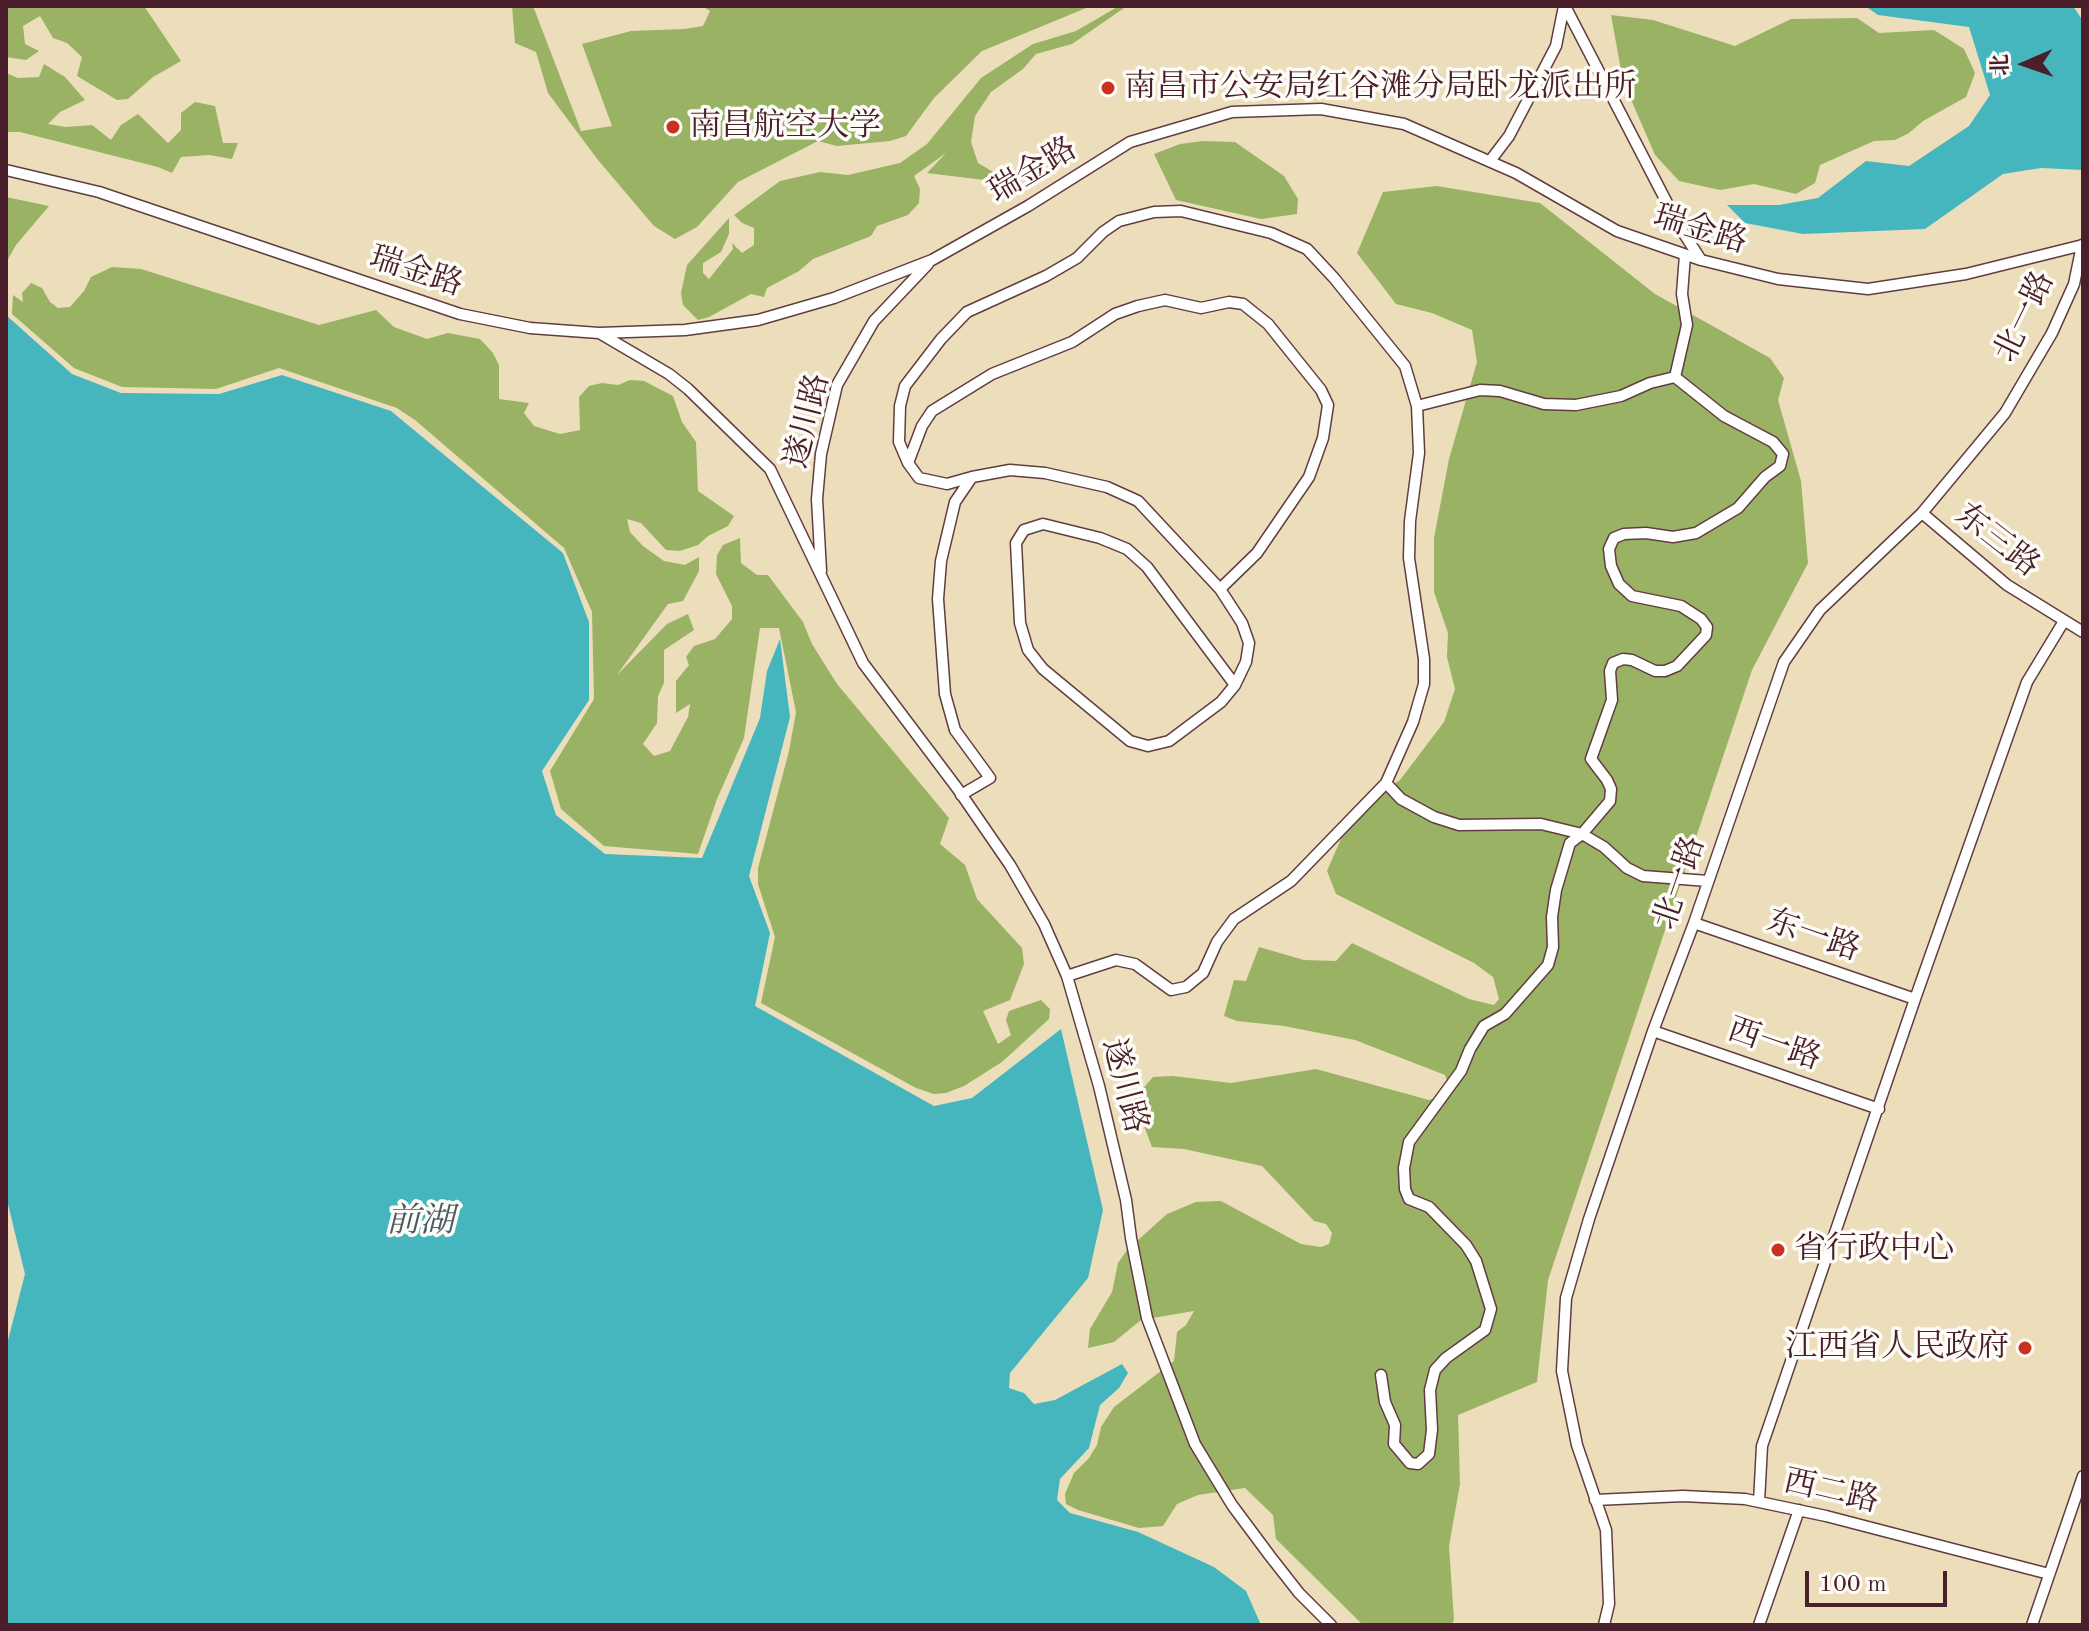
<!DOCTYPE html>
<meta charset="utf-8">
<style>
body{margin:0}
#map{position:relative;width:2089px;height:1631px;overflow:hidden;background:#eddebb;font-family:"Old Standard TT","Noto Serif SC",serif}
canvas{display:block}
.frame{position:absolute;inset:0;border:8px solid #4a1f2b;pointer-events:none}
.north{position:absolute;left:1985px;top:24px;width:80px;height:80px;-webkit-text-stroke:6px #fdfcf7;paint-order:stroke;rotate:268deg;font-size:22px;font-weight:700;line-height:32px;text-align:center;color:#4a1f2b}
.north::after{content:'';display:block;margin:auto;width:28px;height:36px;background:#4a1f2b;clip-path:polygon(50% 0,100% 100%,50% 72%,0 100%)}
.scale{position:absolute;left:1805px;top:1571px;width:142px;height:36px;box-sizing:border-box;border:4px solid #4a1f2b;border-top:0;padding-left:10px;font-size:24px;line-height:28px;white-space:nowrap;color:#4a1f2b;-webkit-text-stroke:6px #fdfcf7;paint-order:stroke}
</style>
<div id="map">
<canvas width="2089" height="1631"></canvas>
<div class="frame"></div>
<div class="north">北</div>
<div class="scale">100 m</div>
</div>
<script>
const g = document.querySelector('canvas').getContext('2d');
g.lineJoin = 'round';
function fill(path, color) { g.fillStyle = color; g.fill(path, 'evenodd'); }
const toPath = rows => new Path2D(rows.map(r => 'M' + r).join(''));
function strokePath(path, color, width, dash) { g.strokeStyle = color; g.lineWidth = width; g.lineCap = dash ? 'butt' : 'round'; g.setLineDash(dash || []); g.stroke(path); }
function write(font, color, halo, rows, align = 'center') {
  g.font = font + ' "Old Standard TT","Noto Serif SC",serif'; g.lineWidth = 7; g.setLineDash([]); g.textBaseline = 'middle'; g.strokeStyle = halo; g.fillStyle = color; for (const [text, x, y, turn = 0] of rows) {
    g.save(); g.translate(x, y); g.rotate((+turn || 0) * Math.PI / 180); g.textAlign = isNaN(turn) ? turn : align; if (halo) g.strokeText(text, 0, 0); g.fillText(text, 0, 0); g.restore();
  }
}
fill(toPath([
 [6,6,144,6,181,61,153,77,128,99,117,100,77,76,82,57,67,43,53,38,40,16,23,26,25,44,39,51,26,60,6,57],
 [512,6,533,6,581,131,612,126,582,44,631,31,684,29,703,26,710,11,702,6,1091,6,982,51,934,98,906,136,890,141,837,146,818,141,738,182,697,227,675,239,654,226,598,160,548,93,536,52,515,43],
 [1119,6,1127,6,1072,44,1036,54,1023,69,991,92,975,116,971,142,978,163,995,173,1018,178,1029,175,1017,184,927,173,946,153,914,176,920,189,919,203,908,215,877,226,871,236,813,259,799,271,767,288,764,297,751,294,709,317,698,320,683,305,681,293,687,265,729,218,729,234,721,252,703,263,703,273,709,279,733,249,732,243,742,253,754,245,754,228,742,223,734,215,780,181,820,172,848,175,900,163,927,144,981,78,1033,44,1076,31],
 [1611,15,1653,20,1735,46,1791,19,1857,18,1879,33,1934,30,1964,49,1975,73,1966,97,1923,121,1909,133,1895,140,1874,141,1820,165,1815,183,1796,194,1754,184,1720,190,1679,181,1655,155,1623,81],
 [44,64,65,77,85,100,60,112,48,124,66,127,92,125,111,140,121,125,138,114,168,143,181,130,181,113,195,102,215,106,223,143,238,143,232,159,209,155,181,157,172,173,158,167,20,132,6,132,6,73,18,78,39,77],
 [1203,141,1235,142,1284,176,1298,199,1297,214,1261,219,1176,200,1154,154,1180,144],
 [1437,186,1540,203,1655,294,1770,358,1784,378,1778,400,1801,481,1808,563,1752,670,1548,1280,1537,1382,1458,1415,1460,1484,1449,1546,1454,1620,1451,1625,1363,1625,1276,1539,1273,1515,1245,1488,1198,1495,1177,1504,1163,1526,1139,1528,1078,1510,1066,1504,1065,1494,1074,1473,1089,1458,1097,1445,1101,1427,1114,1407,1174,1361,1177,1332,1186,1325,1194,1311,1141,1320,1114,1342,1088,1348,1090,1329,1112,1292,1118,1263,1127,1250,1167,1214,1196,1202,1221,1201,1301,1244,1321,1247,1329,1244,1332,1233,1326,1224,1314,1221,1262,1166,1184,1149,1152,1147,1134,1099,1153,1077,1173,1076,1231,1083,1316,1069,1429,1100,1442,1095,1449,1086,1445,1075,1355,1040,1284,1026,1237,1021,1224,1016,1234,980,1246,981,1259,947,1304,960,1336,961,1352,943,1469,999,1494,1005,1499,999,1493,977,1474,963,1336,894,1327,871,1354,809,1400,780,1444,722,1455,689,1447,657,1448,633,1434,592,1434,538,1449,459,1477,362,1472,330,1432,313,1396,304,1357,253,1383,192],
 [6,197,49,206,16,245,6,263],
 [112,267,141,269,319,325,376,310,394,327,427,339,448,333,480,339,493,353,499,365,499,399,529,403,524,413,534,426,560,434,580,430,579,397,589,386,602,383,618,385,630,380,644,381,673,396,682,422,696,442,698,491,734,516,728,526,708,536,698,545,680,551,666,550,641,523,627,519,630,532,643,546,664,561,685,565,699,557,699,571,683,601,668,604,617,675,667,624,688,614,694,630,664,650,664,683,658,696,657,723,643,744,654,756,670,751,688,717,690,704,676,713,676,681,689,665,686,657,694,646,715,639,732,619,732,606,716,574,717,555,723,545,740,538,741,563,757,575,768,575,803,622,812,644,837,684,949,818,940,844,965,865,977,899,1022,948,1024,964,1010,1000,983,1011,998,1044,1011,1035,1006,1020,1009,1011,1041,1000,1050,1009,1049,1019,1002,1062,964,1086,946,1093,934,1094,916,1088,761,1003,775,937,758,884,758,868,789,751,796,712,779,628,760,628,744,738,717,799,698,854,604,846,561,809,550,771,594,699,592,612,564,548,415,420,397,408,279,368,216,389,122,387,74,368,12,314,13,295,23,302,22,293,31,283,42,288,50,302,58,308,70,307,84,291,91,277]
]), '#99b264');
fill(toPath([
 [1865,6,2073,6,2083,21,2083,170,2041,168,2003,174,1925,229,1803,234,1745,223,1727,205,1779,205,1818,198,1866,161,1909,166,1969,126,1990,95,1969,27,1878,15],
 [6,315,72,374,121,393,219,394,282,375,391,411,563,553,589,622,589,700,542,771,556,815,605,854,702,858,760,718,767,671,780,639,790,717,749,876,770,933,755,1006,934,1106,972,1098,1061,1029,1103,1210,1088,1278,1010,1373,1009,1388,1024,1393,1034,1404,1055,1400,1122,1364,1128,1373,1119,1388,1100,1405,1089,1448,1060,1479,1057,1500,1070,1513,1138,1532,1214,1567,1246,1591,1261,1625,6,1625,6,1348,25,1274,6,1196]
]), '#46b6be');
const minor = toPath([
 [1565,6,1679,226,1701,260],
 [1490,161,1509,136,1556,46,1564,6],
 [6,170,99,192,460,314,530,328,599,333,685,330,758,320,834,298,932,260,1028,206,1130,142,1232,112,1321,109,1404,124,1516,173,1617,231,1701,260,1778,279,1868,289,1966,274,2083,245],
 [601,334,669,374,688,389,770,469,863,663,957,788,1010,865,1044,924,1067,976,1099,1086,1126,1200,1131,1238,1147,1318,1195,1444,1232,1505,1270,1556,1299,1593,1331,1625],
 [1417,406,1480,390,1500,391,1544,404,1576,405,1621,396,1650,383,1675,377,1687,325,1682,294,1685,255],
 [908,463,922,426,932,411,992,374,1072,342,1115,314,1138,306,1165,300,1201,308,1229,302,1243,304,1268,324,1321,390,1328,405,1323,438,1309,477,1257,553,1220,589],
 [972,477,1010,470,1045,473,1107,487,1138,501,1220,589,1242,623,1249,643,1246,662,1235,685,1221,702,1169,741,1148,746,1130,741,1043,669,1028,650,1020,623,1016,543,1024,530,1043,524,1100,538,1127,549,1147,567,1235,685],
 [1922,513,2007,585,2083,632],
 [821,571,817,499,821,454,837,385,874,321,928,264],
 [1386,783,1401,799,1434,817,1459,825,1541,824,1582,834,1604,847,1627,868,1643,876,1708,881],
 [961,795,990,778,955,730,945,694,938,599,941,561,955,502,972,477,947,484,919,478,908,463,899,442,900,406,905,386,941,339,967,312,1046,276,1077,258,1103,232,1119,221,1154,212,1181,211,1271,233,1307,249,1334,278,1405,366,1417,406,1419,453,1410,521,1409,558,1424,659,1424,684,1413,722,1386,783,1291,881,1234,919,1217,942,1203,973,1186,987,1171,990,1135,964,1116,960,1067,976],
 [1694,923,1915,999],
 [1653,1031,1879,1109],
 [1381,1375,1385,1402,1395,1425,1394,1444,1410,1463,1418,1464,1429,1454,1432,1430,1430,1390,1435,1370,1446,1358,1485,1330,1491,1309,1476,1261,1466,1245,1429,1207,1409,1199,1405,1189,1404,1168,1409,1142,1461,1071,1470,1049,1484,1026,1505,1014,1548,965,1553,947,1552,917,1556,890,1570,843,1582,834,1610,801,1611,789,1607,780,1591,759,1612,700,1610,671,1613,663,1623,659,1632,660,1655,671,1665,671,1677,666,1706,635,1707,627,1701,619,1681,606,1632,596,1619,584,1611,566,1609,549,1614,538,1624,534,1646,533,1673,537,1696,533,1738,508,1765,477,1780,466,1783,454,1773,442,1724,416,1675,377],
 [1595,1500,1683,1496,1745,1499,1826,1516,2049,1574],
 [1759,1502,1762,1446,1915,999,2027,682,2064,621],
 [1604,1625,1609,1604,1606,1530,1577,1445,1562,1371,1566,1298,1589,1219,1653,1031,1694,923,1784,662,1820,610,1922,513,2005,413,2052,333,2074,284,2082,245],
 [1759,1625,1799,1510],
 [2032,1625,2083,1476]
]);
strokePath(minor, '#623c41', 13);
strokePath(minor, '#fff', 10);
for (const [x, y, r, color] of [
 [1108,88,8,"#c8321e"],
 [673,127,8,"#c8321e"],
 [1778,1250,8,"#c8321e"],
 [2025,1348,8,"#c8321e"]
]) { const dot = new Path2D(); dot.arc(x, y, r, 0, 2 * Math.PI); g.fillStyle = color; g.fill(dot); strokePath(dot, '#fdfcf7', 3); }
write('32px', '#4a1f2b', '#fdfcf7', [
 ["南昌市公安局红谷滩分局卧龙派出所",1124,88],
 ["南昌航空大学",689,127],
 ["省行政中心",1794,1250],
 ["江西省人民政府",2009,1348,"right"]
], 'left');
write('32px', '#4a1f2b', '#fdfcf7', [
 ["瑞金路",1033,171,-31],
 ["瑞金路",1700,230,17],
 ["瑞金路",416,272,18],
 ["北一路",2025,317,-64],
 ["遂川路",808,421,-76],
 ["东三路",1997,541,38],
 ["北一路",1680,883,-71],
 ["东一路",1813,936,19],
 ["西一路",1774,1045,19],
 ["遂川路",1124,1086,75],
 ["西二路",1831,1492,13]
]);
write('italic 34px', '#485b66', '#fdfcf7', [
 ["前湖",420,1222]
]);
</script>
